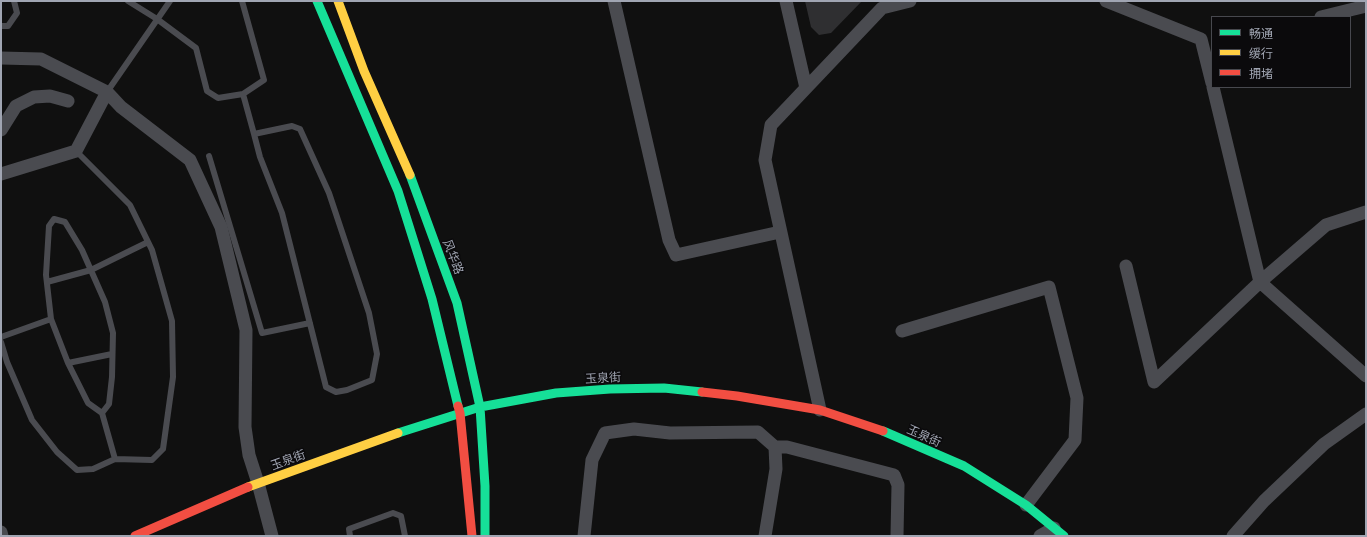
<!DOCTYPE html>
<meta charset="utf-8">
<style>
body{margin:0}
#map{position:relative;width:1367px;height:537px;overflow:hidden;background:#101010;font-family:"Exo 2","Noto Sans SC",sans-serif}
canvas{display:block}
.frame{position:absolute;inset:0;border:2px solid #a0a5b2;pointer-events:none}
.legend{position:absolute;left:1211px;top:16px;width:140px;height:72px;box-sizing:border-box;background:#0b0a0c;border:1px solid #47484e;margin:0;padding:5px 7px;list-style:none;font-size:12px;color:#a0a5b2}
.legend li{display:flex;align-items:center;gap:8px;height:20px}
.legend b{width:20px;border:1px solid #47484e}
</style>
<div id="map">
<canvas width="1367" height="537"></canvas>
<div class="frame"></div>
<ul class="legend">
<li><b style="height:5px;background:#16e098"></b>畅通</li>
<li><b style="height:5px;background:#ffcf43"></b>缓行</li>
<li><b style="height:5px;background:#f24e42"></b>拥堵</li>
</ul>
</div>
<script>
const g = document.querySelector('canvas').getContext('2d');
g.lineJoin = 'round';
function fill(path, color) { g.fillStyle = color; g.fill(path, 'evenodd'); }
const toPath = rows => new Path2D(rows.map(r => 'M' + r).join(''));
function strokePath(path, color, width, dash) { g.strokeStyle = color; g.lineWidth = width; g.lineCap = dash ? 'butt' : 'round'; g.setLineDash(dash || []); g.stroke(path); }
function write(font, color, halo, rows, align = 'center') {
  g.font = font + ' "Exo 2","Noto Sans SC",sans-serif'; g.lineWidth = 3; g.setLineDash([]); g.textBaseline = 'middle'; g.strokeStyle = halo; g.fillStyle = color; for (const [text, x, y, turn = 0] of rows) {
    g.save(); g.translate(x, y); g.rotate((+turn || 0) * Math.PI / 180); g.textAlign = isNaN(turn) ? turn : align; if (halo) g.strokeText(text, 0, 0); g.fillText(text, 0, 0); g.restore();
  }
}
fill(toPath([
 [805,1,862,1,831,33,819,35,811,27]
]), '#2f2f31');
strokePath(toPath([
 [128,1,157,19,196,48,207,91,218,98,243,94,264,80,242,1],
 [1,26,8,26,17,13,14,1],
 [107,92,170,1],
 [243,94,254,134,260,157,282,213,326,387,336,392,347,390,372,380,377,354,369,313,329,193,300,129,292,126,254,134],
 [209,156,262,333,310,323],
 [47,282,91,270,148,242],
 [1,337,51,319],
 [1,342,7,362,32,420,57,452,77,470,93,469,115,459,152,460,163,449,173,377,172,321,152,250,130,205,76,151],
 [68,363,112,354],
 [102,413,88,403,68,363,51,319,46,275,49,226,54,219,65,222,82,250,105,302,113,333,112,377,109,404,102,413,115,459],
 [350,536,349,529,393,513,401,516,405,536]
]), '#4a4b50', 6);
strokePath(toPath([
 [614,1,669,240,676,255,780,232],
 [786,1,806,88],
 [1106,1,1201,39,1212,83],
 [1321,17,1366,6],
 [1,58,41,59,107,92,121,107,190,160,221,227,246,330,245,427,249,455,258,483,272,536],
 [1213,87,1260,282,1366,376],
 [1,130,16,106,34,97,50,96,68,101],
 [1,174,76,151,107,92],
 [1126,266,1154,382,1260,282,1326,225,1366,212],
 [902,331,1049,287,1077,398,1075,440,1026,505],
 [820,410,765,160,771,125,882,8,910,1],
 [775,447,787,447,894,475,898,485,897,536],
 [1,532,2,536],
 [584,536,592,460,605,433,634,429,670,433,758,432,775,447,776,469,765,536],
 [1040,536,1054,528],
 [1233,536,1264,501,1324,444,1366,414]
]), '#4a4b50', 13);
strokePath(toPath([
 [317,1,398,191,432,299,458,406],
 [410,175,457,303,480,407,485,486,485,536],
 [883,431,964,466,1026,505,1064,536],
 [398,433,480,407,556,393,610,389,664,388,702,392]
]), '#16e098', 9);
strokePath(toPath([
 [338,1,364,71,410,175],
 [248,487,398,433]
]), '#ffcf43', 9);
strokePath(toPath([
 [702,392,737,396,820,410,883,431],
 [458,406,460,413,472,536],
 [135,536,248,487]
]), '#f24e42', 9);
write('12px', '#a0a5b2', '#0b0a0c', [
 ["风华路",453,257,69],
 ["玉泉街",603,378,-3],
 ["玉泉街",924,436,24],
 ["玉泉街",288,460,-20]
]);
</script>
